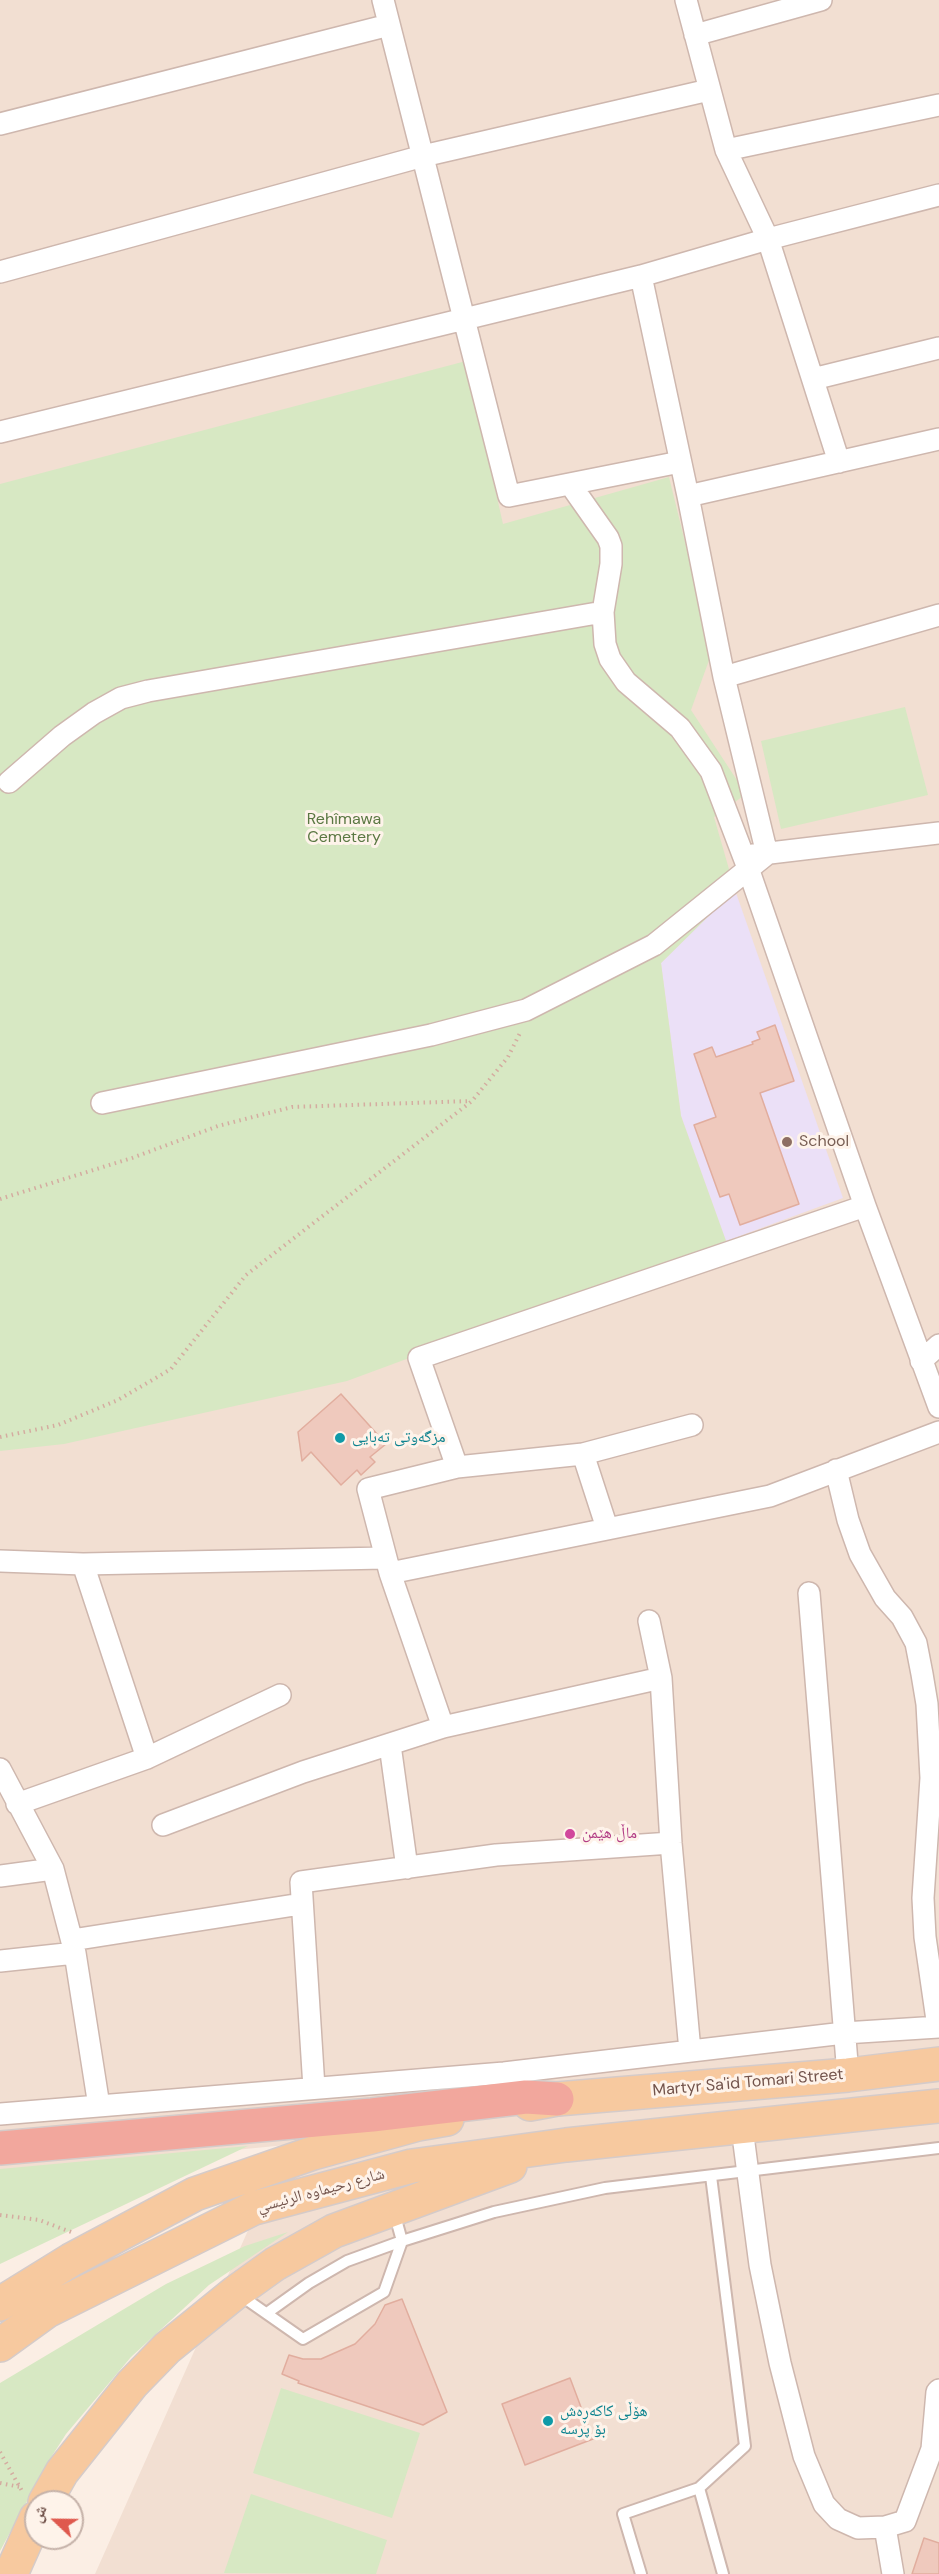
<!DOCTYPE html>
<meta charset="utf-8">
<style>
body{margin:0}
#map{position:relative;width:939px;height:2574px;overflow:hidden;background:#fbeee4;font-family:"DM Sans","Noto Naskh Arabic",sans-serif}
canvas{display:block}
.north{position:absolute;left:24px;top:2490px;width:60px;height:60px;box-sizing:border-box;background:#fef3ea;border:2px solid #c6b3aa;border-radius:50%;rotate:292deg;font-size:16px;font-weight:700;line-height:24px;text-align:center;color:#72534b}
.north::after{content:'';display:block;margin:auto;width:21px;height:27px;background:#df594e;clip-path:polygon(50% 0,100% 100%,50% 72%,0 100%)}
</style>
<div id="map">
<canvas width="939" height="2574"></canvas>
<div class="north">ش</div>
</div>
<script>
const g = document.querySelector('canvas').getContext('2d');
g.lineJoin = 'round';
function fill(path, color) { g.fillStyle = color; g.fill(path, 'evenodd'); }
const toPath = rows => new Path2D(rows.map(r => 'M' + r).join(''));
function strokePath(path, color, width, dash) { g.strokeStyle = color; g.lineWidth = width; g.lineCap = dash ? 'butt' : 'round'; g.setLineDash(dash || []); g.stroke(path); }
function write(font, color, halo, rows, align = 'center') {
  g.font = font + ' "DM Sans","Noto Naskh Arabic",sans-serif'; g.lineWidth = 6; g.setLineDash([]); g.textBaseline = 'middle'; g.strokeStyle = halo; g.fillStyle = color; for (const [text, x, y, turn = 0] of rows) {
    g.save(); g.translate(x, y); g.rotate((+turn || 0) * Math.PI / 180); g.textAlign = isNaN(turn) ? turn : align; if (halo) g.strokeText(text, 0, 0); g.fillText(text, 0, 0); g.restore();
  }
}
fill(toPath([
 [0,0,939,0,939,2574,95,2574,286,2145,0,2173]
]), '#f2dfd2');
fill(toPath([
 [735,890,843,1198,726,1241,681,1116,661,963]
]), '#ebe0f7');
fill(toPath([
 [466,361,503,524,669,477,712,652,691,710,746,794,714,817,735,890,661,963,681,1116,726,1241,347,1381,64,1444,0,1451,0,484],
 [905,707,928,795,781,829,761,741],
 [248,2146,0,2264,0,2169],
 [288,2232,209,2285,131,2357,66,2434,50,2459,0,2551,0,2383,166,2284,245,2246],
 [281,2388,420,2433,392,2518,253,2473],
 [251,2494,387,2540,376,2574,224,2573]
]), '#d7e8c3');
const building = toPath([
 [775,1025,794,1081,760,1093,799,1204,740,1225,729,1194,720,1197,694,1125,716,1117,694,1054,712,1047,716,1057,722,1055,753,1044,752,1042,760,1039,757,1032,775,1025],
 [341,1394,386,1444,370,1457,375,1462,361,1475,357,1470,341,1485,311,1452,302,1461,298,1432,341,1394],
 [402,2299,447,2412,423,2425,298,2383,299,2381,282,2374,289,2355,303,2359,321,2359,355,2344,375,2324,385,2305,402,2299],
 [570,2378,593,2439,525,2465,502,2404,570,2378],
 [924,2538,939,2543,939,2574,912,2574,924,2538]
]);
fill(building, '#efc9bd');
strokePath(building, '#e1ad9e', 1.5);
const lane = toPath([
 [240,2295,303,2339,384,2292,402,2241,394,2212],
 [267,2313,309,2283,347,2261,402,2241,494,2212,605,2188,939,2148],
 [699,2488,723,2574],
 [641,2574,623,2514,699,2488,745,2446,711,2176]
]);
const street = toPath([
 [383,0,509,496,680,462],
 [686,0,726,150,768,239,839,462],
 [695,35,821,0],
 [0,124,389,25],
 [726,150,939,105],
 [0,272,423,156,709,90],
 [813,379,939,348],
 [0,432,641,276,768,239,939,195],
 [570,484,608,538,611,546,611,564,603,612,605,644,610,659,626,682,680,728,711,771,748,868,865,1206,939,1407],
 [688,496,939,439],
 [724,677,939,615],
 [9,782,62,736,94,713,121,698,148,691,603,612],
 [753,855,939,833],
 [102,1103,431,1035,526,1010,654,945,767,854,724,677,688,496,641,276],
 [921,1361,939,1345],
 [583,1454,607,1528],
 [457,1467,419,1358,865,1206],
 [836,1470,848,1520,860,1554,885,1598,902,1617,916,1643,922,1674,927,1704,931,1778,923,1898,925,1937,938,2027],
 [0,1561,83,1564,385,1558],
 [83,1564,147,1758],
 [390,1573,770,1496,939,1432],
 [809,1593,848,2075],
 [649,1621,661,1678,671,1843,690,2051],
 [443,1727,390,1573,368,1489,457,1467,583,1454,692,1425],
 [390,1745,407,1868],
 [0,1769,53,1869,75,1953,99,2106],
 [17,1804,147,1758,280,1695],
 [163,1825,303,1772,443,1727,661,1678],
 [0,1876,53,1869],
 [72,1940,301,1904],
 [0,1961,75,1953],
 [314,2088,301,1882,496,1855,671,1843],
 [0,2114,504,2073,844,2033,939,2027],
 [742,2128,760,2265,780,2363,804,2456,824,2504,838,2519,858,2528,885,2527,905,2521,932,2449,937,2392,939,2390],
 [885,2527,893,2574]
]);
const primary = toPath([
 [530,2104,557,2099,848,2075,939,2064],
 [0,2304,71,2260,195,2194,313,2153,418,2124,447,2119],
 [0,2345,47,2311,254,2208,412,2166,566,2145,939,2106],
 [45,2502,62,2472,132,2384,167,2348,236,2292,275,2264,334,2231,510,2166],
 [11,2574,36,2518]
]);
const highway = toPath([
 [0,2148,372,2115,526,2097,557,2099]
]);
strokePath(lane, '#ceb7ae', 14);
strokePath(street, '#ceb7ae', 24);
strokePath(primary, '#d5cbc9', 36);
strokePath(highway, '#d5cbc9', 36);
strokePath(toPath([
 [0,1199,132,1158,218,1126,292,1107,471,1101],
 [0,1437,58,1425,118,1400,171,1369,246,1275,472,1101,508,1057,521,1031],
 [0,2215,39,2220,71,2232],
 [0,2452,22,2491],
 [0,2483,20,2487]
]), '#d4aca0', 4, [1.5, 4.5]);
strokePath(lane, '#fff', 10);
strokePath(street, '#fff', 21);
strokePath(primary, '#f7c99f', 33);
strokePath(highway, '#f2a79d', 33);
for (const [x, y, r, color] of [
 [787,1142,6,"#8d6e63"],
 [340,1438,6,"#0f9aa8"],
 [570,1834,6,"#d1479c"],
 [548,2421,6,"#0f9aa8"]
]) { const dot = new Path2D(); dot.arc(x, y, r, 0, 2 * Math.PI); g.fillStyle = color; g.fill(dot); strokePath(dot, '#fef3ea', 2); }
write('16px', '#5b7843', '#fef3ea', [
 ["Rehîmawa",344,820],
 ["Cemetery",344,838]
]);
write('16px', '#785e54', '#fef3ea', [
 ["School",799,1142]
], 'left');
write('16px', '#0d838f', '#fef3ea', [
 ["مزگەوتی تەبایی",352,1438],
 ["هۆڵی کاکەڕەش",560,2412],
 ["بۆ پرسە",560,2430]
], 'left');
write('16px', '#b23c85', '#fef3ea', [
 ["ماڵ هێمن",582,1834]
], 'left');
write('16px', '#72534b', '#fef3ea', [
 ["Martyr Sa'id Tomari Street",748,2083,-5],
 ["شارع رحيماوه الرئيسي",321,2191,-15]
]);
</script>
